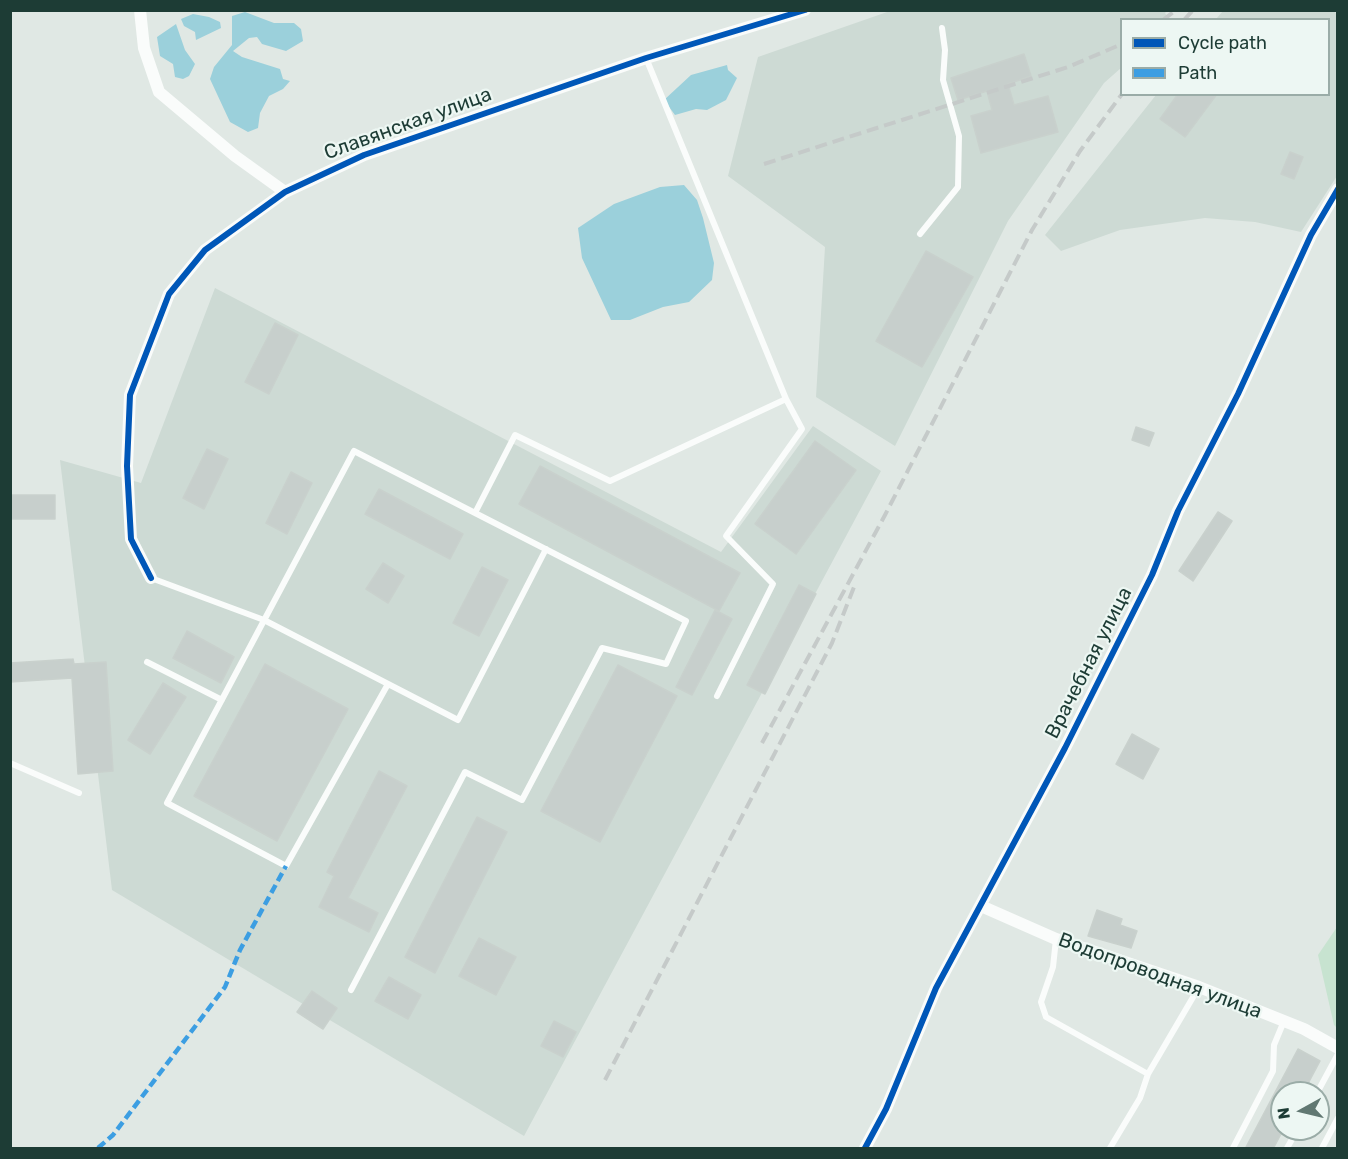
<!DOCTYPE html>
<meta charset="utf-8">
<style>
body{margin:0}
#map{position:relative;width:1348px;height:1159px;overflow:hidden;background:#e0e8e4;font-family:Rubik,sans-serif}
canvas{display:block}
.frame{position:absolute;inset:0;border:12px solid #1d3c35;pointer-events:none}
.legend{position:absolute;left:1120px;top:18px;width:210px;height:78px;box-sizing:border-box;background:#edf7f3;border:2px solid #9aaca7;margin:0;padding:8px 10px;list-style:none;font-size:18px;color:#1d3c35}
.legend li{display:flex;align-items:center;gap:12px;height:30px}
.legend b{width:30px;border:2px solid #9aaca7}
.north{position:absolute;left:1270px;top:1081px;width:60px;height:60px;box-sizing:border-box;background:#edf7f3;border:2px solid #9aaca7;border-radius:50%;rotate:262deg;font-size:16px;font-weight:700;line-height:24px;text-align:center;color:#1d3c35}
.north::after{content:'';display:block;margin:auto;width:21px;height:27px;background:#617872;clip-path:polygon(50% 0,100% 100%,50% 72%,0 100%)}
</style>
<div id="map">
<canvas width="1348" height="1159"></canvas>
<div class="frame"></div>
<ul class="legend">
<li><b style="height:8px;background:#0057b8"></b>Cycle path</li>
<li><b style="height:8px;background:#3c9ee2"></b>Path</li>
</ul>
<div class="north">N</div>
</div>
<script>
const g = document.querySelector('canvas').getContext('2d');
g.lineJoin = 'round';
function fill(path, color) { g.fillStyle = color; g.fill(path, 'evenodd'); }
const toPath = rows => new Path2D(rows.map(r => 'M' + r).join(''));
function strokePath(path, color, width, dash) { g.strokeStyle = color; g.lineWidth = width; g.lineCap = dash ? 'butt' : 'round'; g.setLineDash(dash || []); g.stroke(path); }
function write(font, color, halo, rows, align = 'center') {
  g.font = font + ' Rubik,sans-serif'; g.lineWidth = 4.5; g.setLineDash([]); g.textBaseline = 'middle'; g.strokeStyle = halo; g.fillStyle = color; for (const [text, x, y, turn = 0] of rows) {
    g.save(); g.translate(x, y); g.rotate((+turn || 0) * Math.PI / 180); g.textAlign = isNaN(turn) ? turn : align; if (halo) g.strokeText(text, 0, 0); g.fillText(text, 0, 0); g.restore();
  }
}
fill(toPath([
 [1333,10,1337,14,1337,176,1301,232,1255,222,1205,218,1120,230,1061,251,1045,235,1156,95,1328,94,1328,20,1216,19,1223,11],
 [890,11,1167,11,1165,13,1169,19,1122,20,1121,68,1104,83,1008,221,895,446,816,397,825,247,728,176,758,57],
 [215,288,721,552,813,426,881,471,524,1136,112,890,60,460,141,483]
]), '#cddad4');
fill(toPath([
 [1337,927,1337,1028,1334,1025,1318,955]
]), '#c7e3d0');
fill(toPath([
 [245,12,274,23,294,23,301,29,303,41,286,51,262,44,257,37,249,38,233,51,242,57,280,69,283,79,290,81,283,89,269,96,260,113,258,128,248,132,230,122,210,79,214,67,232,45,232,16],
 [193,14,209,17,220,22,221,28,196,40,195,32,184,26,181,19],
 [176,24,185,50,195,64,189,76,183,79,175,77,173,64,160,56,157,37],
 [727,65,728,70,737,78,726,100,707,110,696,109,675,115,664,100,691,75],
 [684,185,697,200,703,218,714,263,712,280,689,302,663,307,630,320,611,320,582,258,578,228,614,204,660,187]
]), '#9bd0db');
const building = toPath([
 [1024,54,1031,76,1008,84,1014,105,1048,96,1058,132,981,153,971,116,992,110,987,91,958,100,951,78,1024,54],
 [1178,94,1217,94,1185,137,1160,119,1178,94],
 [1290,152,1303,157,1294,179,1281,174,1290,152],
 [926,251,973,277,922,367,876,341,926,251],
 [275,323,298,335,269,394,245,382,275,323],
 [1136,427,1154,433,1149,446,1132,440,1136,427],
 [815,441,856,470,796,554,755,524,815,441],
 [207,449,228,459,204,509,183,498,207,449],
 [540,466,740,573,719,611,519,504,540,466],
 [291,472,312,483,287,534,266,523,291,472],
 [379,489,463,534,450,559,365,514,379,489],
 [10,495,55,495,55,519,10,519,10,495],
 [1218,512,1232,521,1193,581,1179,571,1218,512],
 [383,563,404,576,388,603,366,589,383,563],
 [482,567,508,580,479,636,453,623,482,567],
 [799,585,816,594,765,694,747,685,799,585],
 [715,610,732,619,692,695,676,687,715,610],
 [187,631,234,657,221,683,173,658,187,631],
 [73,659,74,664,106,662,113,771,78,774,72,678,10,682,10,663,73,659],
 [265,664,348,709,277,841,194,796,265,664],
 [618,665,677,696,600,842,541,811,618,665],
 [163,683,186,697,150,754,128,740,163,683],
 [1132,734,1159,749,1143,779,1116,764,1132,734],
 [379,771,407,786,348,898,378,913,369,932,319,907,334,876,327,872,379,771],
 [477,817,507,832,435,973,405,957,477,817],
 [1097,910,1122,919,1120,925,1137,931,1131,948,1088,936,1097,910],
 [479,938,516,957,496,995,459,976,479,938],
 [389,977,421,995,408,1019,375,1001,389,977],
 [312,991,337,1008,323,1029,297,1012,312,991],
 [554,1021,576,1032,563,1057,541,1046,554,1021],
 [1298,1049,1320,1061,1303,1093,1282,1093,1282,1132,1273,1149,1245,1149,1298,1049]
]);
fill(building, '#c7cfcc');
strokePath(building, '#c9d1cd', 1.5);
strokePath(toPath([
 [920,234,958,187,959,136,943,80,945,50,942,28],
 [475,513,515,435,610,481,786,399,646,58],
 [151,578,264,620,458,720,546,549],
 [147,662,222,700],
 [717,696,773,584,726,536,802,429,786,399],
 [10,763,79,793],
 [1056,939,1053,967,1041,1002,1046,1017,1148,1074],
 [351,990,465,772,522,800,602,648,666,664,686,621,354,451,167,803,286,866,388,684],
 [1317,1093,1338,1054],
 [1110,1148,1140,1098,1148,1074,1199,987],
 [1233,1148,1273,1071,1274,1045,1284,1021],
 [1287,1148,1298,1129],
 [1322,1148,1338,1118]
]), '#fafcfb', 6);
strokePath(toPath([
 [140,10,144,48,159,92,235,156,285,192],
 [151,578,131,539,127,466,130,395,169,294,205,250,285,192,364,155,646,58,805,10],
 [981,906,1056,939,1199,987,1304,1029,1338,1048],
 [865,1148,886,1109,936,988,1065,748,1152,575,1178,511,1238,394,1311,235,1338,189]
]), '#fafcfb', 12);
strokePath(toPath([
 [1163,20,1176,10],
 [1184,20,1193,10],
 [764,164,1068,67,1122,44],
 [762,743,885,515,1032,230,1080,151,1122,94],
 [605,1080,832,643,856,582]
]), '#c5cac9', 4, [12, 6]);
strokePath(toPath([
 [98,1148,113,1135,225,987,240,950,286,866]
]), '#3c9ee2', 4.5, [9, 4.5]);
strokePath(toPath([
 [151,578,131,539,127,466,130,395,169,294,205,250,285,192,364,155,646,58,805,10],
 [865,1148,886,1109,936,988,1065,748,1152,575,1178,511,1238,394,1311,235,1338,189]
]), '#0057b8', 6);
write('20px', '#1d3c35', '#edf7f3', [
 ["Славянская улица",408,124,-20],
 ["Врачебная улица",1089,663,-63],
 ["Водопроводная улица",1160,976,20]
]);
</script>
